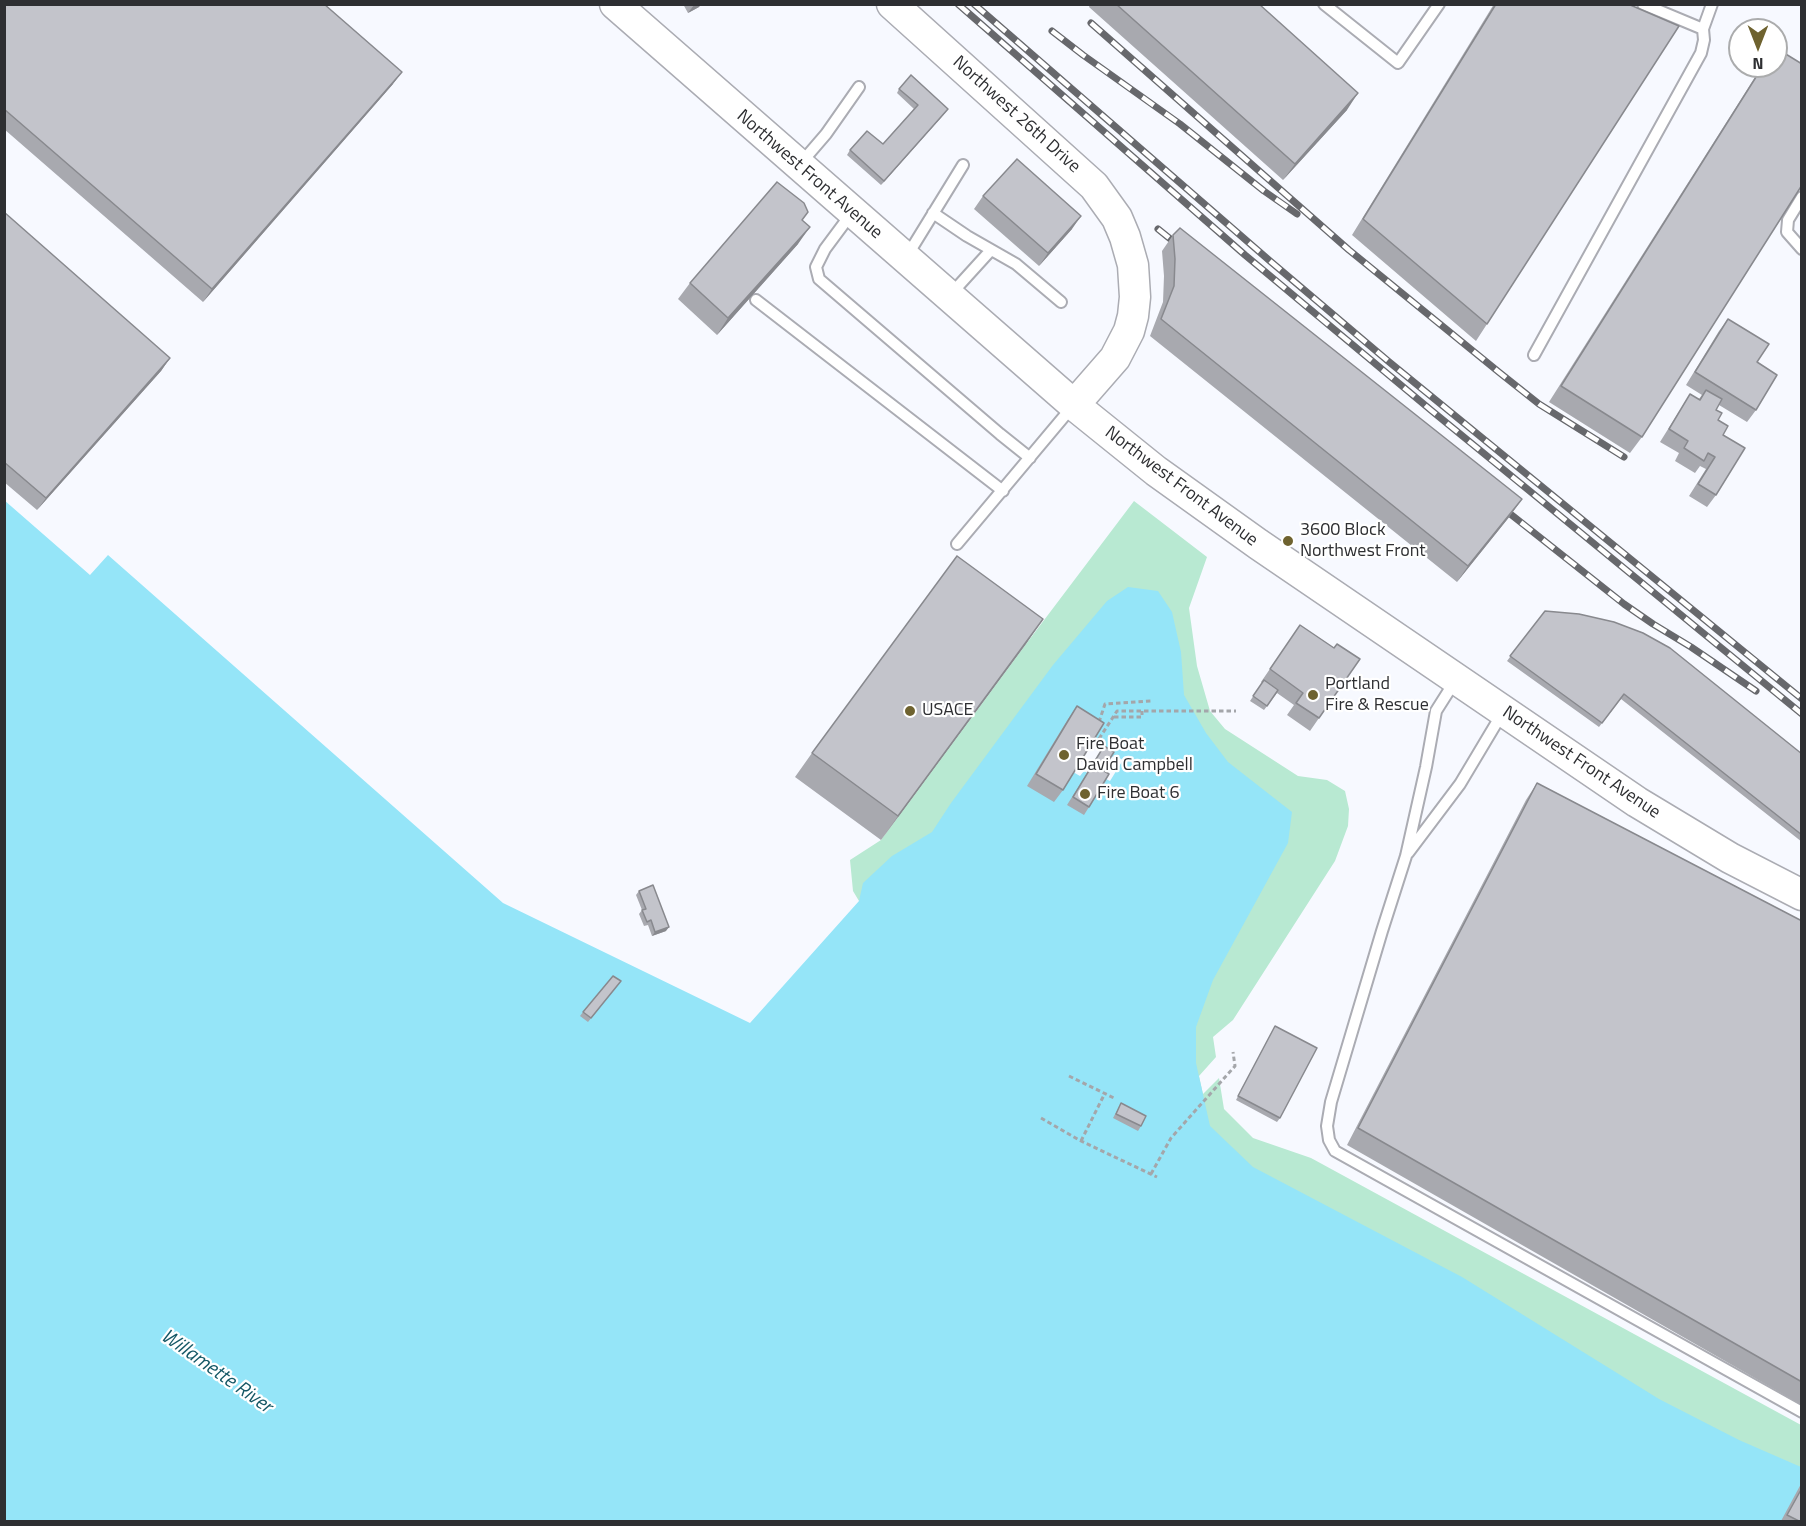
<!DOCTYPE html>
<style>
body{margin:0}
#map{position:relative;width:1806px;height:1526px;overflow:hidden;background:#f7f9ff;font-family:"Titillium Web",sans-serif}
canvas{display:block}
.frame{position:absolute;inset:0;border:6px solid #2e2f32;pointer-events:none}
.north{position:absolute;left:1728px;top:18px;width:60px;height:60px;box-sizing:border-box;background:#fff;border:2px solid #abacad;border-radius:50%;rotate:180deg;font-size:16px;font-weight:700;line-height:24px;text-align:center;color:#2e2f32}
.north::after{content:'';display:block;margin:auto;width:21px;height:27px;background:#6e622f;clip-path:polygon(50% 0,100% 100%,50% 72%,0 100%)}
</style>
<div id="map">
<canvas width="1806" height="1526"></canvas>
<div class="frame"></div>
<div class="north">N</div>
</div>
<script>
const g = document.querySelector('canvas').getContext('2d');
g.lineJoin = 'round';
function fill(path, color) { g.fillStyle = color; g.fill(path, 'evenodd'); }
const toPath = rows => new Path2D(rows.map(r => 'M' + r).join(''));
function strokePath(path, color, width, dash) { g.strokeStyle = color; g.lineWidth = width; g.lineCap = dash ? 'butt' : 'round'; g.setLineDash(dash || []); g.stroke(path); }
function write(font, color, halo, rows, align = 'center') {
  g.font = font + ' "Titillium Web",sans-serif'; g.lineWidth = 4.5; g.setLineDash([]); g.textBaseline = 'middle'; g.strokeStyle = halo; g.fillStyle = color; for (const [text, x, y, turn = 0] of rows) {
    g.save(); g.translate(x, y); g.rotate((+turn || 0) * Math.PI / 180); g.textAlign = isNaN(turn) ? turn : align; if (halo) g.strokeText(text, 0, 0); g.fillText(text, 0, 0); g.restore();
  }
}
fill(toPath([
 [1134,501,1207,557,1189,608,1197,666,1210,711,1225,729,1298,776,1327,780,1345,791,1349,809,1348,826,1335,861,1233,1020,1213,1037,1216,1057,1199,1076,1203,1094,1219,1078,1224,1109,1253,1138,1311,1158,1801,1425,1801,1521,1229,1211,1016,763,859,901,853,891,850,860,881,840,1026,644]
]), '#b8e9d2');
fill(toPath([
 [4,500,90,575,108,555,503,903,750,1023,859,901,863,883,892,856,932,832,951,803,1053,665,1107,601,1128,587,1158,591,1172,612,1181,652,1184,695,1206,733,1228,762,1292,812,1288,843,1213,980,1196,1027,1196,1063,1210,1126,1253,1167,1462,1277,1659,1399,1739,1440,1801,1467,1801,1521,5,1521]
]), '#95e5f8');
fill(toPath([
 [1093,738,1100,743,1098,748,1113,757,1114,755,1123,760,1110,781,1106,779,1104,782,1084,771,1080,776,1073,772]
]), '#f7f9ff');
const lane = toPath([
 [1324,4,1398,63,1439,4],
 [1643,4,1703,29],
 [801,163,826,134,859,87],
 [1802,197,1788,220,1787,232,1802,249],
 [933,213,967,236,1016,264,1061,302],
 [851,214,825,249,816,267,819,279,1000,434,1030,458],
 [907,256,963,165],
 [951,294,991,250],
 [756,300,1003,491],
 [1534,355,1701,53,1704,40,1703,29,1712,4],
 [957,544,1072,407],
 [1455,681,1436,711,1426,767,1406,856,1382,931,1331,1102,1327,1126,1329,1140,1335,1151,1802,1412],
 [1408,853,1460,784,1503,712]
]);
const secondary = toPath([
 [615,4,1074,405,1156,471,1258,544,1637,802,1730,858,1802,895],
 [892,4,1094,186,1117,218,1125,237,1133,265,1135,297,1133,316,1129,331,1115,358,1074,405]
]);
strokePath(lane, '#abacb3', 14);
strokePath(secondary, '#abacb3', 33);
strokePath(toPath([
 [1114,717,1142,717,1142,711],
 [1099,722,1105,704,1151,701],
 [1095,745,1117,711,1236,711],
 [1069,1076,1116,1099],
 [1041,1118,1081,1141,1157,1177],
 [1081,1141,1105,1093],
 [1151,1174,1171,1138,1235,1066,1233,1052]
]), '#a4a6aa', 3, [4.5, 3]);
strokePath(lane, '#fff', 10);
strokePath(secondary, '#fff', 30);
const rail = toPath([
 [958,4,1245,255,1432,411,1802,714],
 [974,4,1270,261,1388,361,1802,699],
 [1091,23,1349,250,1500,373,1539,404,1624,457],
 [1052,31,1083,55,1180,124,1264,191,1297,214],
 [1158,229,1184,250],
 [1499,505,1624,604,1653,624,1691,647,1756,691]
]);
strokePath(rail, '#67686c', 7);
strokePath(rail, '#fff', 4.5, [14]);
fill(toPath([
 [4,4,393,84,203,302,4,129],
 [683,4,701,4,699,7,688,13],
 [1090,4,1259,4,1347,110,1283,180,1089,7],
 [1494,4,1628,4,1487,324,1476,341,1352,235],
 [1762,66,1776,66,1642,437,1630,453,1549,402],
 [899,89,945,113,881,185,847,155,850,150,883,144,914,109,897,93],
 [983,196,1072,229,1039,266,974,209],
 [4,212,170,358,161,371,37,510,4,482],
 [802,220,798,244,717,335,678,299,690,283],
 [1173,235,1510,516,1457,582,1150,336,1163,302,1164,276,1162,251],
 [1728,319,1757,362,1756,410,1747,422,1719,405,1716,410,1718,420,1723,435,1716,495,1707,507,1689,496,1706,469,1700,466,1695,473,1675,461,1679,453,1660,442,1690,394,1699,399,1702,395,1686,385,1719,331],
 [1545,611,1802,754,1802,842,1621,699,1599,727,1507,661],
 [1043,619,881,840,795,777,812,753],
 [1300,625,1334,648,1360,659,1310,731,1287,715,1294,705,1277,693,1264,710,1250,701,1262,683,1261,682],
 [1077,706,1063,790,1054,802,1027,786,1068,719],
 [1091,767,1103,770,1089,807,1084,815,1067,805],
 [1537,783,1802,921,1802,1405,1347,1145,1526,800],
 [639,891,666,931,652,936,648,925,644,926,639,914,642,910,636,895],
 [621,981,588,1022,580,1016,583,1012],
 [1275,1026,1280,1118,1277,1122,1236,1100],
 [1121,1103,1141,1126,1138,1131,1113,1118],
 [1802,1482,1802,1521,1781,1521]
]), '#a8a9af');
fill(toPath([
 [701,4,699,7,688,13,694,5],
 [402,72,393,84,203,302,212,289],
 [1358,93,1347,110,1283,180,1295,164],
 [948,109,945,113,881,185,884,181],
 [1081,216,1072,229,1039,266,1048,253],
 [810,227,798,244,717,335,728,318],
 [170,358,161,371,37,510,46,498],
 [1522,499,1510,516,1457,582,1468,566],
 [1043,619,1026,644,881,840,898,816],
 [669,927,666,931,652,936,655,932]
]), '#88898e');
const building = toPath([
 [4,4,324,4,402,72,212,289,4,109,4,4],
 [1116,4,1259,4,1358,93,1295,164,1116,4],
 [1496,4,1628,4,1679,26,1487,324,1363,219,1496,4],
 [1776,48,1802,64,1802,185,1642,437,1561,386,1763,66,1776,66,1776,48],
 [911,75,948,109,884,181,850,150,867,131,883,144,918,105,899,89,911,75],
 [1017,159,1081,216,1048,253,983,196,1017,159],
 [777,182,804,203,808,212,802,220,810,227,728,318,690,283,777,182],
 [4,212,170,358,46,498,4,462,4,212],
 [1180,228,1522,499,1468,566,1161,319,1174,286,1175,259,1173,235,1180,228],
 [1728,319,1769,344,1757,362,1777,375,1756,410,1695,372,1728,319],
 [1706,390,1722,399,1716,410,1722,413,1718,420,1728,426,1723,435,1745,448,1716,495,1698,484,1715,457,1708,453,1704,461,1684,448,1688,441,1669,429,1690,394,1700,400,1706,390],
 [957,556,1043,619,898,816,812,753,957,556],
 [1545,611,1579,614,1614,622,1643,633,1670,648,1802,754,1802,835,1624,694,1602,723,1510,656,1545,611],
 [1300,625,1334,648,1337,644,1360,659,1319,718,1296,703,1303,693,1270,669,1300,625],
 [1264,680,1278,690,1267,706,1253,696,1264,680],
 [1077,706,1104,723,1063,790,1036,774,1077,706],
 [1104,746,1114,752,1103,770,1093,764,1104,746],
 [1093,764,1109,774,1089,807,1073,797,1093,764],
 [1537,783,1802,921,1802,1382,1358,1128,1537,783],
 [653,885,669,927,655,932,651,920,647,922,642,910,646,909,639,891,653,885],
 [613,976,621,981,591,1018,583,1012,613,976],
 [1275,1026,1317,1048,1280,1118,1238,1096,1275,1026],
 [1121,1103,1146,1116,1141,1126,1116,1114,1121,1103],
 [1802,1488,1802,1521,1799,1521,1787,1515,1802,1488]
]);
fill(building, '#c3c4cb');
strokePath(building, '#88898e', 1.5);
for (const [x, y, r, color] of [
 [1288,541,6,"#6e622f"],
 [1313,695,6,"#6e622f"],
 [910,711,6,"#6e622f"],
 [1064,755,6,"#6e622f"],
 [1085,794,6,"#6e622f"]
]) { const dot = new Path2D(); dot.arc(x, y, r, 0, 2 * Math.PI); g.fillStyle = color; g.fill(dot); strokePath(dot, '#fff', 2); }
write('18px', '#2e2f32', '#fff', [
 ["Northwest 26th Drive",1016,115,42],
 ["Northwest Front Avenue",809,175,41],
 ["Northwest Front Avenue",1181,487,37],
 ["Northwest Front Avenue",1581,763,34]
]);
write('18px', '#2e2f32', '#fff', [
 ["3600 Block",1300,531],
 ["Northwest Front",1300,552],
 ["Portland",1325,685],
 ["Fire & Rescue",1325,706],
 ["USACE",922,711],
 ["Fire Boat",1076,745],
 ["David Campbell",1076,766],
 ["Fire Boat 6",1097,794]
], 'left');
write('italic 20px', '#155866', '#fff', [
 ["Willamette River",216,1372,35]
]);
</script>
